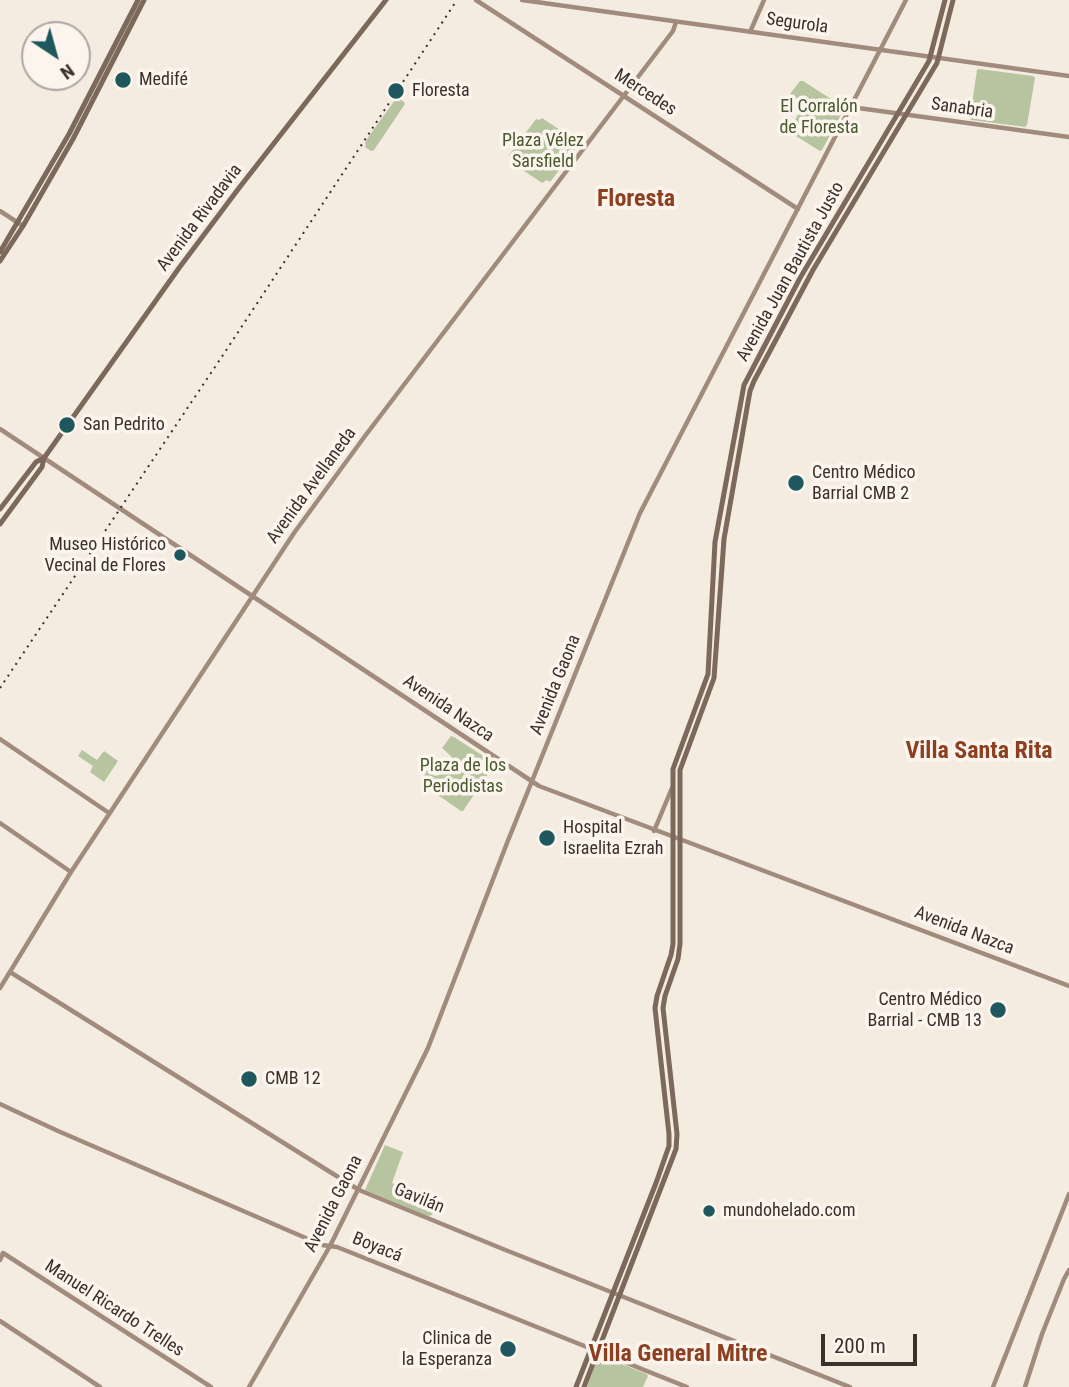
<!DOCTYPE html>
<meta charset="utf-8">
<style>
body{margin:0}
#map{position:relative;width:1069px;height:1387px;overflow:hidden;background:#f4ece1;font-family:"Roboto Condensed",sans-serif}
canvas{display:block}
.north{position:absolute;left:21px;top:21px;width:70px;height:70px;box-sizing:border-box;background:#fbf5ee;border:2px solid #aea6a0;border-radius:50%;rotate:144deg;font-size:19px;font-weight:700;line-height:28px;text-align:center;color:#3b302b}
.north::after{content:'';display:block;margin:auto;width:24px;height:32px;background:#1e585e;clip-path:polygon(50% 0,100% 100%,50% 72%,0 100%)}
.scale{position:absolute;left:821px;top:1334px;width:96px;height:32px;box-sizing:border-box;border:4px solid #3b302b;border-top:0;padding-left:9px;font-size:21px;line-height:24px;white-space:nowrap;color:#3b302b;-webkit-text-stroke:5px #fbf5ee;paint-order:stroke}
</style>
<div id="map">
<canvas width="1069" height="1387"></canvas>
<div class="north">N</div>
<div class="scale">200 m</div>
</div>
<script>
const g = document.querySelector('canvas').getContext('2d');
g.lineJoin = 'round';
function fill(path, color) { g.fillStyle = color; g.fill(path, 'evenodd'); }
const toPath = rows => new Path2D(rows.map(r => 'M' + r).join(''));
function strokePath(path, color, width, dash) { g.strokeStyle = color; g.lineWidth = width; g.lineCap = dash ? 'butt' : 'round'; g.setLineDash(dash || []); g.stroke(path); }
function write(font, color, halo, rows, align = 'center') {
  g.font = font + ' "Roboto Condensed",sans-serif'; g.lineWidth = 7; g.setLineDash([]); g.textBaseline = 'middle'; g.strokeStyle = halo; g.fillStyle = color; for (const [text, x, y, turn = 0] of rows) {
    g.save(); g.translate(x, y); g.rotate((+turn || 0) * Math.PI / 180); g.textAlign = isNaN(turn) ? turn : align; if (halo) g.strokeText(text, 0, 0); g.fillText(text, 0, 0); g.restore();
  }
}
fill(toPath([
 [979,69,1033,76,1035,78,1027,125,1025,127,971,120,970,118,977,70],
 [800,81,803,81,842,106,843,111,822,150,820,151,788,131,805,104,790,94],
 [399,98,404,102,405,104,374,150,371,151,365,147,366,144,365,143,369,136,395,100,397,101],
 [542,118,575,140,574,142,577,147,550,182,547,180,542,183,511,162,509,155,536,119,539,120],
 [451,736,454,737,491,761,493,765,493,767,463,811,461,811,422,784,421,781,427,770,435,776,442,774,452,757,442,748],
 [82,750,97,760,104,751,118,761,104,782,90,772,93,766,78,756],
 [385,1145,403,1152,392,1183,437,1203,432,1215,428,1216,365,1190],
 [601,1356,647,1374,648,1376,643,1387,587,1387,598,1357]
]), '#b7c4a0');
strokePath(toPath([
 [476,0,798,209],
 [522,0,1069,76],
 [750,32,764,0],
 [851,107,1069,137],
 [0,211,23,226],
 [0,429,539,786,1069,986],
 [0,739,109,813],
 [0,823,71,872],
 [654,831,672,788],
 [10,972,359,1190,503,1249,850,1387],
 [0,988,71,872,294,533,365,436,673,31,676,22],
 [0,1104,58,1131,322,1245,337,1247,687,1387],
 [0,1260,3,1253,211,1387],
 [0,1321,100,1387],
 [249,1387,330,1246,428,1048,507,843,640,513,906,0],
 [993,1387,1069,1194],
 [1025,1387,1042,1334,1064,1279,1069,1270]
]), '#a18b7d', 4.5);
strokePath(toPath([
 [0,252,69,134,138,0],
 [0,261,23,226,73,139,144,0],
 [0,509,36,462,44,458],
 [0,524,42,467,44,458,179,268,239,188,386,0],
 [576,1387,656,1183,669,1146,669,1134,655,1008,657,996,671,955,673,944,673,769,708,674,715,542,744,385,800,278,929,61,945,0],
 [584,1387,676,1149,677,1134,663,1008,665,996,678,959,680,944,680,770,714,678,724,539,750,391,754,381,813,270,937,63,953,0]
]), '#7d685c', 5);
strokePath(toPath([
 [0,688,225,352,457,0]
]), '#3b302b', 2, [2, 5]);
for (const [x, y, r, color] of [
 [123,80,9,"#1e585e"],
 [396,91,9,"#1e585e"],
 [67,425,9,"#1e585e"],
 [796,483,9,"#1e585e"],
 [180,555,7,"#1e585e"],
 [547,838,9,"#1e585e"],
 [998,1010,9,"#1e585e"],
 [249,1079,9,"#1e585e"],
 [709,1211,7,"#1e585e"],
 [508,1349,9,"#1e585e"]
]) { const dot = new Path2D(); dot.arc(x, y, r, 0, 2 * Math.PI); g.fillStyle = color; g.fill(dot); strokePath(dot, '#fbf5ee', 2.5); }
write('18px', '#3b302b', '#fbf5ee', [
 ["Segurola",797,24,8],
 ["Mercedes",645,93,33],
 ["Sanabria",962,109,8],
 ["Avenida Rivadavia",200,218,-53],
 ["Avenida Juan Bautista Justo",791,272,-61],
 ["Avenida Avellaneda",312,486,-54],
 ["Avenida Gaona",556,685,-68],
 ["Avenida Nazca",448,709,34],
 ["Avenida Nazca",964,931,21],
 ["Gavilán",419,1199,22],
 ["Avenida Gaona",334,1204,-63],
 ["Boyacá",377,1248,22],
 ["Manuel Ricardo Trelles",114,1309,33]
]);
write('18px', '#3b302b', '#fbf5ee', [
 ["Medifé",139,80],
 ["Floresta",412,91],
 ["San Pedrito",83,425],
 ["Centro Médico",812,473],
 ["Barrial CMB 2",812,494],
 ["Museo Histórico",166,545,"right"],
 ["Vecinal de Flores",166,566,"right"],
 ["Hospital",563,828],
 ["Israelita Ezrah",563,849],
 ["Centro Médico",982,1000,"right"],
 ["Barrial - CMB 13",982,1021,"right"],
 ["CMB 12",265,1079],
 ["mundohelado.com",723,1211],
 ["Clinica de",492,1339,"right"],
 ["la Esperanza",492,1360,"right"]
], 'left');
write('18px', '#485a2e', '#fbf5ee', [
 ["El Corralón",819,107],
 ["de Floresta",819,128],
 ["Plaza Vélez",543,141],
 ["Sarsfield",543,162],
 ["Plaza de los",463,766],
 ["Periodistas",463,787]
]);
write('bold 24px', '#8d3f21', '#fbf5ee', [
 ["Floresta",636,200],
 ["Villa Santa Rita",979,752],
 ["Villa General Mitre",678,1355]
]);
</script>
